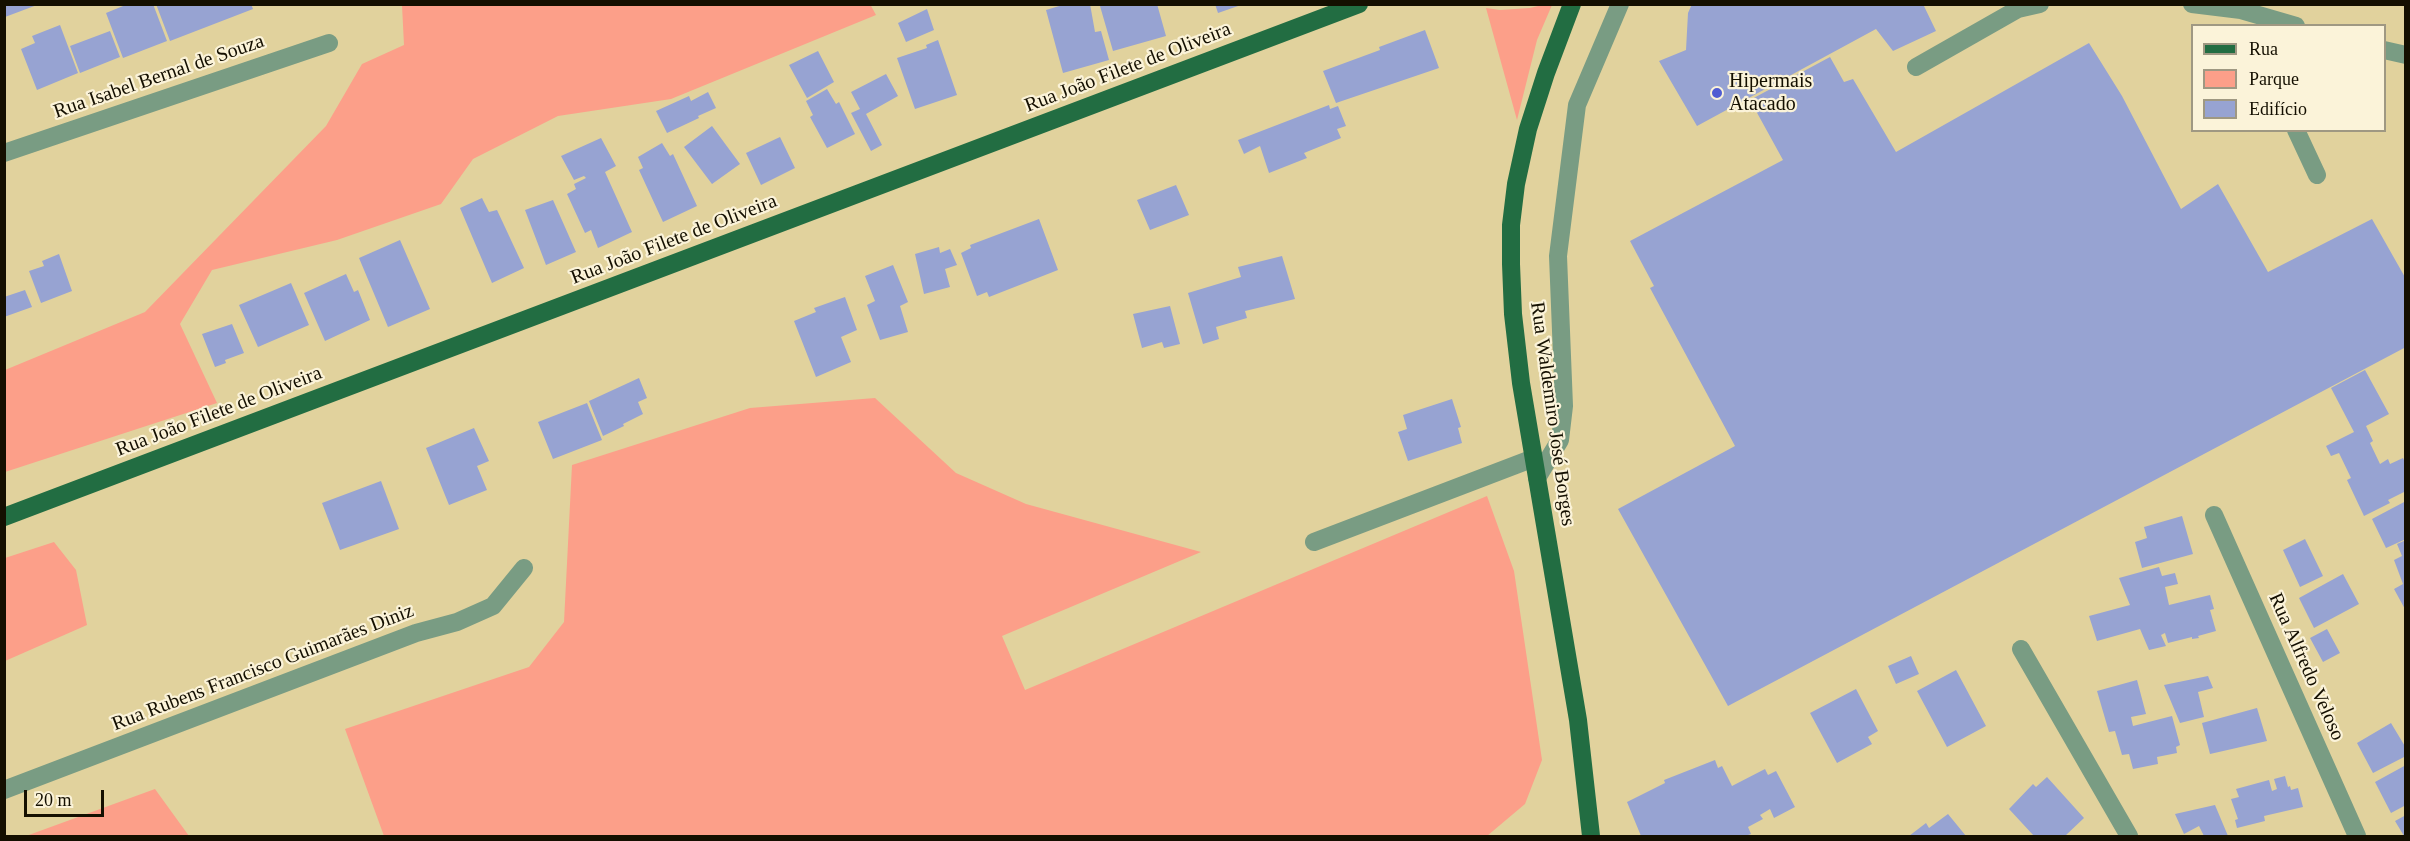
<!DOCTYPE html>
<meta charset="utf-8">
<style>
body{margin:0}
#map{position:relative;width:2410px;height:841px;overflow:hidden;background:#e1d29d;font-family:"Times New Roman",serif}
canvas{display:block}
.frame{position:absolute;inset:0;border:6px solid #140f00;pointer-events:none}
.legend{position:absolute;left:2191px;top:24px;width:195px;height:108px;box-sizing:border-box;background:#fbf3d9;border:2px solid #9f9882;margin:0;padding:8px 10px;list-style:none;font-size:18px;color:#140f00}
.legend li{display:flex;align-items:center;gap:12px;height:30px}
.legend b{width:30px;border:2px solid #9f9882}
.scale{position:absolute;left:24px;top:790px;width:80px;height:27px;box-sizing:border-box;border:3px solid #140f00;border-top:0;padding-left:8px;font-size:18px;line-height:21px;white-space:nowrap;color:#140f00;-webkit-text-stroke:4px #fbf3d9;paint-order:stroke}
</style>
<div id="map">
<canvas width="2410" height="841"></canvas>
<div class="frame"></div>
<ul class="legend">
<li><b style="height:8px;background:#226d42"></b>Rua</li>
<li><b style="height:16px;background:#fc9f89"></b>Parque</li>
<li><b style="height:16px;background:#97a3d2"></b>Edifício</li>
</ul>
<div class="scale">20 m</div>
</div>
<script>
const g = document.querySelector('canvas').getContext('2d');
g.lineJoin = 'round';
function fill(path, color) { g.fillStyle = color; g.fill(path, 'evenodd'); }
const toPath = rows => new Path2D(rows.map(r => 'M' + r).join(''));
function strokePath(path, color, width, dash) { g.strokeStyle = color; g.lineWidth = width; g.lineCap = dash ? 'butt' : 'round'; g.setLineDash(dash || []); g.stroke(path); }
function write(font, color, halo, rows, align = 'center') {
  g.font = font + ' "Times New Roman",serif'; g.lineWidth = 4.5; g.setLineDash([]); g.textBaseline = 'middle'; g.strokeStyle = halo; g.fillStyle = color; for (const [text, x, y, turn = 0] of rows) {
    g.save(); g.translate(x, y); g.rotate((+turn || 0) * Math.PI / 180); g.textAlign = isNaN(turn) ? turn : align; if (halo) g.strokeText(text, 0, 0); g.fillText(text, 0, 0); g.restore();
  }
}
fill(toPath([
 [1546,4,1552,5,1537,40,1517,120,1486,8,1500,10,1530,8],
 [402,5,870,4,876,15,671,99,558,116,473,159,441,204,337,240,212,270,180,324,217,403,5,472,5,370,145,312,326,126,362,64,404,45],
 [875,398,956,473,1026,504,1201,552,1002,636,1025,690,1487,496,1514,571,1542,760,1525,804,1487,836,384,836,345,729,529,667,564,622,572,465,750,408],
 [54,542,76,570,87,625,5,661,5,558],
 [155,789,189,836,26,836]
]), '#fc9f89');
fill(toPath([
 [5,4,37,4,37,5,5,17],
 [128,4,153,4,167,41,123,58,106,13],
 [156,4,251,4,253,9,170,41],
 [1066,4,1090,4,1095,32,1101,31,1109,60,1063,73,1046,10],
 [1106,4,1157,4,1166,36,1113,51,1100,6],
 [1215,4,1241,4,1241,5,1218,13],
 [1692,4,1923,4,1936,31,1893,51,1876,29,1697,126,1659,61,1686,50,1688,13],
 [927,9,934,30,906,42,898,23],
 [60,25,78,73,37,90,21,49,35,43,32,36],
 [1425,30,1439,68,1336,103,1323,71,1380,50,1379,47],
 [110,31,120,57,80,73,70,46],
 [938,40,957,95,915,109,897,58,927,48,926,45],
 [2089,43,2122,96,2181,209,2218,184,2268,272,2372,219,2406,279,2406,347,1728,706,1618,509,1735,446,1650,288,1654,286,1630,241,1783,160,1750,100,1830,57,1844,82,1853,79,1896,152],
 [818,51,834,82,807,98,789,65],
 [886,74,898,96,866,114,882,145,871,151,851,113,860,109,851,92],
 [827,89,836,104,839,102,855,134,827,148,810,117,813,115,806,101],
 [708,92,716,108,698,116,699,118,667,133,656,111,689,96,691,101],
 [1329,105,1330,109,1338,106,1346,126,1337,129,1341,138,1304,153,1307,158,1269,173,1260,146,1244,154,1238,140],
 [712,126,740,164,712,184,684,147],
 [780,137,795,168,761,185,746,153],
 [601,138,616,166,605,172,632,232,598,248,591,230,585,233,567,194,576,189,574,184,586,178,584,176,574,180,561,156],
 [662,143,670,156,673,154,697,206,663,222,639,170,643,168,638,157],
 [1176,185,1189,215,1150,230,1137,200],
 [482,198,489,212,497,210,524,268,492,283,460,208],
 [553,200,576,252,546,265,525,210],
 [1039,219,1058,270,989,297,987,292,977,296,961,253,971,248,970,245],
 [400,240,430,309,388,327,359,258],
 [939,247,940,253,950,249,957,265,945,269,950,287,924,294,915,254],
 [59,254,72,291,41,303,29,271,44,266,42,261],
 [1282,256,1295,299,1245,311,1247,318,1216,327,1219,339,1203,344,1188,293,1241,277,1238,267],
 [893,265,908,302,900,306,908,332,880,340,867,305,875,301,865,276],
 [346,274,354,292,358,290,370,320,325,341,304,293],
 [291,283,309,325,258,347,239,305],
 [25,290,32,307,4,317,4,297],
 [845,297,857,330,841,337,851,362,816,377,794,321,816,312,814,308],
 [1170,306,1180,344,1164,348,1162,342,1142,348,1133,314],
 [232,324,244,353,225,360,226,363,215,367,202,334],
 [2365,370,2389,414,2366,426,2373,441,2370,443,2380,464,2388,459,2390,464,2403,458,2406,464,2404,478,2406,491,2388,500,2390,503,2364,516,2347,480,2351,478,2339,453,2331,456,2326,446,2354,432,2331,388],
 [639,378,647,398,638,402,643,414,623,424,624,426,603,436,589,401],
 [1452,399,1461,427,1458,428,1462,443,1408,461,1398,432,1407,429,1403,415],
 [587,403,602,440,553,459,538,422],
 [474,428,489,461,477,466,487,490,449,505,426,448],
 [381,481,399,529,340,550,322,503],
 [2406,501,2406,539,2386,548,2372,519],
 [2182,516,2193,554,2142,568,2135,542,2147,538,2144,527],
 [2305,539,2323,576,2300,587,2283,550],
 [2406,540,2406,611,2394,589,2403,584,2394,560,2402,556,2397,544],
 [2159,567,2162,576,2175,573,2178,584,2165,587,2169,605,2210,595,2214,609,2210,610,2216,631,2198,636,2199,638,2192,639,2192,637,2168,643,2165,633,2161,635,2166,646,2149,650,2140,629,2097,641,2089,616,2130,605,2119,578],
 [2343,574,2359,604,2314,628,2299,598],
 [2327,629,2340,653,2323,662,2310,638],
 [1911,656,1919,674,1896,684,1888,666],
 [1956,670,1986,726,1947,747,1917,691],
 [2208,676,2213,688,2198,692,2204,717,2180,723,2164,685],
 [2137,680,2146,714,2131,717,2133,726,2172,716,2180,745,2176,747,2177,753,2157,757,2158,764,2133,769,2129,754,2122,755,2115,731,2109,732,2097,691],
 [1856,689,1878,731,1868,737,1872,744,1837,763,1810,713],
 [2257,708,2267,741,2210,754,2202,723],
 [2391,723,2406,748,2406,756,2373,773,2357,743],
 [1715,760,1718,768,1722,766,1732,786,1765,769,1768,775,1776,771,1795,807,1774,818,1770,809,1760,815,1763,819,1748,827,1751,834,1745,836,1641,836,1627,802,1665,783,1664,780],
 [2406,765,2406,805,2391,813,2375,782],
 [2285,776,2288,787,2290,786,2291,790,2298,788,2303,807,2264,816,2265,821,2237,828,2235,820,2238,819,2231,799,2239,797,2236,789,2269,780,2272,791,2277,789,2274,779],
 [2047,777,2084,818,2065,836,2034,836,2009,809,2033,784,2036,787],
 [2215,805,2228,836,2204,836,2199,826,2184,834,2175,814],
 [1948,814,1966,836,1909,836,1926,823,1929,828],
 [2406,815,2406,836,2404,836,2395,821]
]), '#97a3d2');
strokePath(toPath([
 [2192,4,2241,10,2296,26],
 [2384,50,2406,55],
 [1916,67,2018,9,2040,4],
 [2296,130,2317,175],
 [4,153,329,43],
 [1537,478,1560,440,1564,406,1558,256,1577,105,1620,4],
 [2214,515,2357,836],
 [1314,542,1534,458],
 [2021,649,2129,836],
 [4,790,416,633,457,622,493,606,524,568]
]), '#799c83', 18);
strokePath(toPath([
 [1572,4,1546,73,1528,129,1516,184,1511,225,1511,264,1513,314,1521,383,1578,720,1591,836],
 [4,517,1359,4]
]), '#226d42', 18);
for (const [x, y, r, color] of [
 [1717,93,6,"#505cd2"]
]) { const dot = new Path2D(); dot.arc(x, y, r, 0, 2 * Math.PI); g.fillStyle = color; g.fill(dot); strokePath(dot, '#fbf3d9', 2); }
write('20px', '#140f00', '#fbf3d9', [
 ["Rua João Filete de Oliveira",1128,68,-21],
 ["Rua Isabel Bernal de Souza",159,77,-19],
 ["Rua João Filete de Oliveira",674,240,-21],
 ["Rua João Filete de Oliveira",219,412,-21],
 ["Rua Waldemiro José Borges",1552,414,82],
 ["Rua Alfredo Veloso",2306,667,66],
 ["Rua Rubens Francisco Guimarães Diniz",263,668,-21]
]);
write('20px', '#140f00', '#fbf3d9', [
 ["Hipermais",1729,82],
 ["Atacado",1729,105]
], 'left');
</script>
